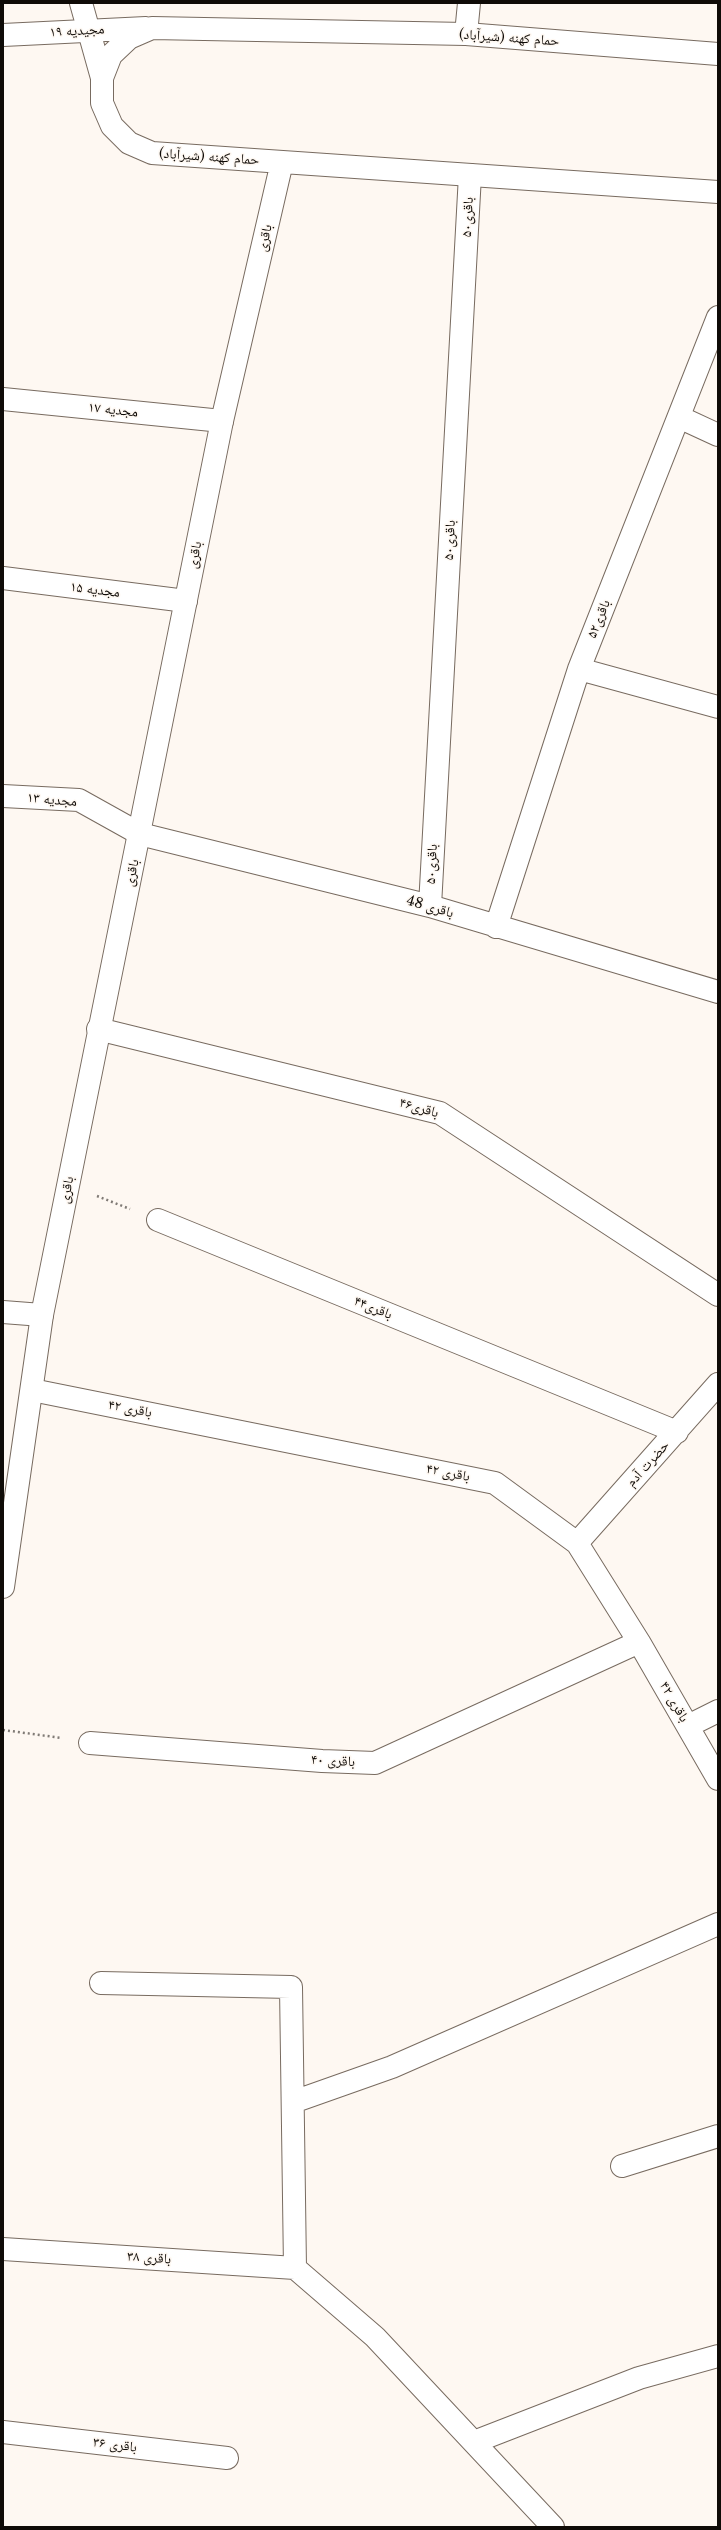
<!DOCTYPE html>
<meta charset="utf-8">
<style>
body{margin:0}
#map{position:relative;width:721px;height:2530px;overflow:hidden;background:#fef8f2;font-family:"Libre Baskerville",serif}
canvas{display:block}
.frame{position:absolute;inset:0;border:4px solid #0f0b07;pointer-events:none}
</style>
<div id="map">
<canvas width="721" height="2530"></canvas>
<div class="frame"></div>
</div>
<script>
const g = document.querySelector('canvas').getContext('2d');
g.lineJoin = 'round';
const toPath = rows => new Path2D(rows.map(r => 'M' + r).join(''));
function strokePath(path, color, width, dash) { g.strokeStyle = color; g.lineWidth = width; g.lineCap = dash ? 'butt' : 'round'; g.setLineDash(dash || []); g.stroke(path); }
function write(font, color, halo, rows, align = 'center') {
  g.font = font + ' "Libre Baskerville","Noto Naskh Arabic",serif'; g.lineWidth = 3; g.setLineDash([]); g.textBaseline = 'middle'; g.strokeStyle = halo; g.fillStyle = color; for (const [text, x, y, turn = 0] of rows) {
    g.save(); g.translate(x, y); g.rotate((+turn || 0) * Math.PI / 180); g.textAlign = isNaN(turn) ? turn : align; if (halo) g.strokeText(text, 0, 0); g.fillText(text, 0, 0); g.restore();
  }
}
const minor = toPath([
 [81,3,102,78],
 [466,34,469,3],
 [3,399,222,421],
 [679,417,718,435],
 [3,578,186,601],
 [579,669,718,707],
 [3,796,79,800,140,834,430,906,718,992],
 [430,906,470,175],
 [496,927,579,669,718,317],
 [98,1029,440,1113,718,1295],
 [158,1220,677,1432],
 [3,1312,42,1315],
 [32,1390,495,1483,577,1543,639,1642,718,1779],
 [577,1543,718,1384],
 [688,1726,718,1711],
 [90,1743,322,1761,375,1763,639,1642],
 [101,1983,291,1987,295,2268,375,2337,553,2527],
 [293,2102,392,2067,718,1924],
 [622,2166,718,2136],
 [3,2249,295,2268],
 [3,2432,227,2458],
 [474,2442,639,2378,718,2356]
]);
const tertiary = toPath([
 [3,35,146,28],
 [718,54,466,34,152,28,129,38,111,55,102,78,102,103,112,126,129,143,152,153,718,192],
 [3,1587,42,1315,222,421,282,162]
]);
strokePath(minor, '#786b60', 24);
strokePath(tertiary, '#786b60', 24);
strokePath(toPath([
 [97,1196,130,1209],
 [3,1730,62,1738]
]), '#807b76', 2.5, [2, 3]);
strokePath(minor, '#fff', 22);
strokePath(tertiary, '#fff', 22);
write('14px', '#0f0b07', '#fef8f2', [
 ["مجیدیه ۱۹",77,31,-3],
 ["حمام کهنه (شیرآباد)",509,38,4],
 ["حمام کهنه (شیرآباد)",209,157,4],
 ["باقری۵۰",468,217,-87],
 ["باقری",265,238,-77],
 ["مجدیه ۱۷",113,410,6],
 ["باقری۵۰",450,540,-87],
 ["باقری",195,555,-79],
 ["مجدیه ۱۵",95,590,7],
 ["باقری۵۲",599,619,-68],
 ["مجدیه ۱۳",52,800,5],
 ["باقری۵۰",432,864,-87],
 ["باقری",132,873,-78],
 ["باقری 48",430,907,16],
 ["باقری۴۶",419,1108,16],
 ["باقری",67,1190,-79],
 ["باقری۴۴",373,1308,22],
 ["باقری ۴۲",130,1409,11],
 ["حضرت آدم",648,1464,-48],
 ["باقری ۴۲",448,1473,11],
 ["باقری ۴۲",674,1702,60],
 ["باقری ۴۰",333,1761,3],
 ["باقری ۳۸",149,2258,4],
 ["باقری ۳۶",115,2445,7]
]);
</script>
